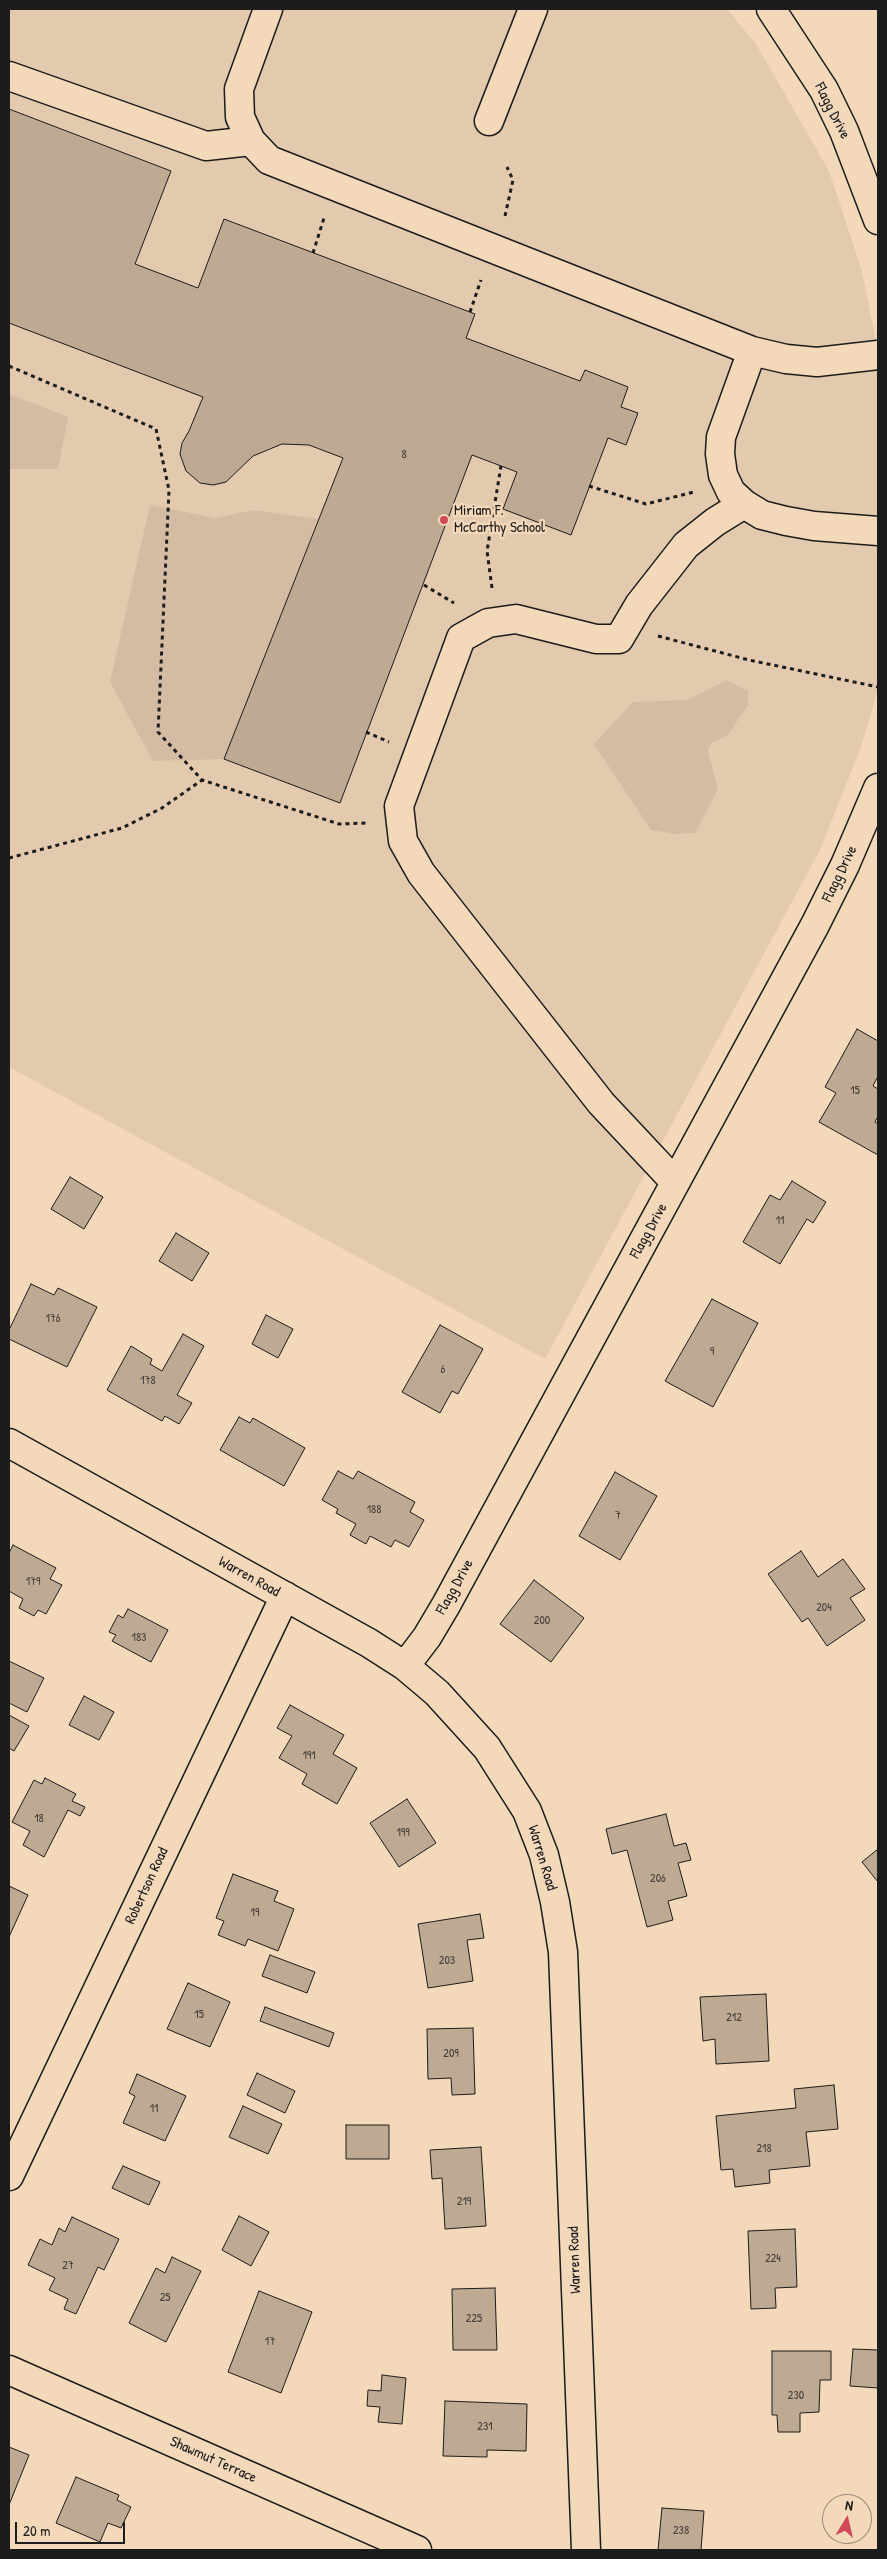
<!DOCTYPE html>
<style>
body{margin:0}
#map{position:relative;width:887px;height:2559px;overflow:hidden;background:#f3d8ba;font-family:"Patrick Hand",sans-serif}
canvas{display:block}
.frame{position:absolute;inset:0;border:10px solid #1c1c1c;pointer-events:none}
.north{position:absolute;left:822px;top:2494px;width:50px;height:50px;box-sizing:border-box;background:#f3d8ba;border:1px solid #9d8d7b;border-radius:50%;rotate:9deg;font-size:14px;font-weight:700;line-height:20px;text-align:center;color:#1c1c1c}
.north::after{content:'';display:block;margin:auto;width:18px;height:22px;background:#d1495b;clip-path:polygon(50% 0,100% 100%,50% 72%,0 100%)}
.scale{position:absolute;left:15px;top:2522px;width:110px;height:22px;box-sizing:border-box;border:2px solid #1c1c1c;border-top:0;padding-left:6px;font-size:15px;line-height:18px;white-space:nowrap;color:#1c1c1c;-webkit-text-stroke:4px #f3d8ba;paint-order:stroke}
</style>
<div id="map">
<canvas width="887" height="2559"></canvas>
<div class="frame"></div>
<div class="north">N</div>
<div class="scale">20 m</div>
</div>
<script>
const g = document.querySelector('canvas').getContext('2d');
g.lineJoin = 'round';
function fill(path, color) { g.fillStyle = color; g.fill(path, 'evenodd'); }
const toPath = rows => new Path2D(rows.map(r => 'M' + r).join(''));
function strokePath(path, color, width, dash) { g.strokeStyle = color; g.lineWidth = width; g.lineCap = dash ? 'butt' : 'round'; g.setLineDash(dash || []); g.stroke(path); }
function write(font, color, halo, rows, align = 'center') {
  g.font = font + ' "Patrick Hand",sans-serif'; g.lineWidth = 4.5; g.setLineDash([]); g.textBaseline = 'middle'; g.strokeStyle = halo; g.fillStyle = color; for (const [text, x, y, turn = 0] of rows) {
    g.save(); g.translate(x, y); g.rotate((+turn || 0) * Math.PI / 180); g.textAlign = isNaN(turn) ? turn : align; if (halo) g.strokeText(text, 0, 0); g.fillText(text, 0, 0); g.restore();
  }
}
fill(toPath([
 [9,9,727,9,756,44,829,171,862,271,878,351,878,689,861,747,820,850,545,1359,9,1067]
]), '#e3caae');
fill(toPath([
 [9,394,68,417,58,469,9,469],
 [150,505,216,518,253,510,318,519,224,759,153,761,110,682],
 [727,680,748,691,748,705,727,736,711,743,708,751,718,789,695,833,675,834,651,830,594,744,633,702,688,700]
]), '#d3bca3');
const building = toPath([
 [9,109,171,171,135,264,198,288,224,219,475,314,466,338,580,381,585,370,628,387,621,407,638,413,626,445,608,438,571,535,503,509,517,472,472,455,340,803,224,759,343,458,309,445,282,444,253,456,226,482,213,485,200,483,186,471,180,454,182,443,189,431,203,397,9,323,9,109],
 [857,1029,878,1041,878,1076,873,1086,878,1089,878,1116,875,1122,878,1124,878,1155,819,1122,836,1093,825,1087,857,1029],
 [70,1177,103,1197,84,1229,51,1209,70,1177],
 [792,1181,826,1202,813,1223,807,1219,780,1264,743,1242,770,1195,780,1200,792,1181],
 [176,1233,209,1253,192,1281,159,1261,176,1233],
 [31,1284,54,1295,58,1288,97,1307,67,1367,9,1339,9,1330,31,1284],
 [712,1299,758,1323,713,1407,665,1381,712,1299],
 [266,1315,293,1329,278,1358,252,1344,266,1315],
 [440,1325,483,1349,458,1394,452,1391,440,1413,402,1392,440,1325],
 [183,1334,204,1346,177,1395,192,1403,179,1424,165,1416,162,1421,107,1390,131,1346,152,1359,150,1364,162,1371,183,1334],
 [239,1417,250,1423,253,1418,305,1448,284,1486,220,1450,239,1417],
 [338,1471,353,1479,358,1471,415,1502,410,1512,424,1520,409,1547,395,1540,391,1547,370,1536,366,1544,350,1535,356,1524,336,1513,338,1509,322,1500,338,1471],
 [615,1472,657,1496,620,1560,579,1536,615,1472],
 [13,1545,56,1568,50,1579,62,1585,46,1614,38,1610,34,1616,19,1608,23,1599,9,1591,9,1553,13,1545],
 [801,1551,818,1577,843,1559,865,1589,850,1598,865,1620,827,1646,808,1618,802,1622,768,1574,801,1551],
 [534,1580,584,1618,551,1662,500,1624,534,1580],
 [128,1609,168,1630,151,1662,112,1641,116,1635,109,1632,118,1615,123,1618,128,1609],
 [9,1661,44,1678,27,1712,9,1703,9,1661],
 [84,1696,114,1712,99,1740,69,1725,84,1696],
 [290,1705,344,1735,333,1754,357,1768,337,1804,302,1784,307,1774,279,1758,292,1736,277,1728,290,1705],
 [9,1715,29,1726,14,1751,9,1748,9,1715],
 [45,1778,76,1794,72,1801,85,1807,80,1816,68,1810,44,1857,23,1845,30,1831,12,1822,34,1780,42,1784,45,1778],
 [407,1799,436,1843,399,1867,370,1823,407,1799],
 [666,1814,674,1846,686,1843,691,1860,678,1863,687,1896,668,1901,673,1920,647,1927,627,1850,612,1854,606,1829,666,1814],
 [878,1849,878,1882,862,1862,878,1849],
 [233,1874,278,1891,274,1901,294,1909,278,1951,248,1939,245,1946,218,1935,224,1921,216,1918,233,1874],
 [9,1886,28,1895,9,1937,9,1886],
 [480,1914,484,1938,467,1940,473,1981,428,1988,418,1924,480,1914],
 [270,1955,315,1972,307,1993,262,1976,270,1955],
 [188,1983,230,2002,210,2047,167,2029,188,1983],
 [766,1994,769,2061,716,2064,715,2039,703,2041,700,1997,766,1994],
 [265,2007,334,2033,329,2047,260,2021,265,2007],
 [473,2028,475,2094,452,2095,451,2078,428,2079,427,2029,473,2028],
 [257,2073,295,2091,285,2113,247,2095,257,2073],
 [137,2074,186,2096,165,2141,123,2123,135,2096,129,2093,137,2074],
 [834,2085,838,2129,806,2132,810,2166,769,2170,770,2183,735,2187,733,2169,721,2170,716,2116,796,2108,794,2089,834,2085],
 [243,2106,282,2124,268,2154,229,2137,243,2106],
 [346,2125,389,2125,389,2159,346,2159,346,2125],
 [481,2147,486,2226,445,2229,442,2178,432,2179,430,2150,481,2147],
 [123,2166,160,2182,149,2205,112,2188,123,2166],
 [239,2216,269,2232,251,2266,222,2250,239,2216],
 [72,2217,119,2239,104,2270,98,2267,76,2314,64,2309,68,2299,49,2290,55,2278,28,2265,40,2239,52,2245,59,2228,65,2232,72,2217],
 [795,2229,797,2287,775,2288,776,2308,751,2309,748,2231,795,2229],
 [172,2257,201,2271,166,2342,129,2323,156,2268,165,2273,172,2257],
 [495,2288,497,2350,453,2350,452,2289,495,2288],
 [259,2291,312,2312,281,2393,228,2372,259,2291],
 [853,2349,878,2350,878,2388,850,2386,853,2349],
 [772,2351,831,2351,831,2380,820,2380,819,2412,800,2413,800,2432,778,2432,777,2415,772,2415,772,2351],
 [382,2375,406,2378,402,2424,378,2422,380,2407,367,2406,368,2390,381,2391,382,2375],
 [445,2401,527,2404,526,2451,487,2450,487,2457,443,2456,445,2401],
 [9,2447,29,2455,9,2505,9,2447],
 [76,2477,119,2495,117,2500,131,2507,121,2528,108,2523,100,2542,56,2523,76,2477],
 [662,2508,704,2511,701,2550,658,2550,662,2508]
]);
fill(building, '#bea992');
strokePath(building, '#1c1c1c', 1);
const minor = toPath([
 [268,9,239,89,240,117,251,141,269,160,752,351,786,359,817,362,878,355],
 [771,9,824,90,844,131,878,220],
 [9,76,206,146,251,141],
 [489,121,533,9],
 [752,351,721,437,720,454,723,475,731,492,744,504,762,515,786,521,814,526,878,531],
 [675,1182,601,1103,421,873,403,841,399,806,461,638,488,623,516,619,596,639,619,639,639,605,686,545,715,522,744,504],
 [9,1443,369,1643,405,1666,437,1693,487,1748,527,1811,544,1855,555,1902,563,1952,586,2550],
 [405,1666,427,1637,446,1605,815,925,845,865,878,788],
 [9,2176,285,1596],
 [9,2370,417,2550]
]);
strokePath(minor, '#1c1c1c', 31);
strokePath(toPath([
 [505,216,513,180,507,167],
 [313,253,324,218],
 [470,312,481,280],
 [9,366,156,429,169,490,158,732,202,780,339,824,368,823],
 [589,486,646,504,694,492],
 [424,585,454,603],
 [492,588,487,551,501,466],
 [658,636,749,660,878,687],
 [366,732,389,742],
 [9,858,122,828,162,808,202,780]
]), '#1c1c1c', 3, [4, 4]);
strokePath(minor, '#f3d8ba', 28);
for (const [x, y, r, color] of [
 [444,520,5,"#d1495b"]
]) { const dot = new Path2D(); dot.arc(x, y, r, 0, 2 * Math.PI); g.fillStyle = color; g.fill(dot); strokePath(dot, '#f3d8ba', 2); }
write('12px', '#443f3a', null, [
 ["8",404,455],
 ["15",855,1091],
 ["11",780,1221],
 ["176",53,1319],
 ["9",712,1352],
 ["6",443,1370],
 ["178",148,1381],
 ["188",374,1510],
 ["7",618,1516],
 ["179",33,1582],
 ["204",824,1608],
 ["200",542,1621],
 ["183",139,1638],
 ["191",309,1756],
 ["18",39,1819],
 ["199",403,1833],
 ["206",658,1879],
 ["19",255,1913],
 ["203",447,1961],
 ["15",199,2015],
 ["212",734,2018],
 ["209",451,2054],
 ["11",154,2109],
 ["218",764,2149],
 ["219",464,2202],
 ["224",773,2259],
 ["27",68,2266],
 ["25",165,2298],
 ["225",474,2319],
 ["17",270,2342],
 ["230",796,2396],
 ["231",485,2427],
 ["238",681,2531]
]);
write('15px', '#1c1c1c', '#f3d8ba', [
 ["Flagg Drive",832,111,63],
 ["Flagg Drive",840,874,-64],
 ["Flagg Drive",649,1231,-61],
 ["Warren Road",249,1577,29],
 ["Flagg Drive",455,1587,-61],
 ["Warren Road",542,1858,73],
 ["Robertson Road",147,1886,-65],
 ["Warren Road",575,2260,-92],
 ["Shawmut Terrace",213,2460,24]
]);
write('15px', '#1c1c1c', '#f3d8ba', [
 ["Miriam F.",454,511],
 ["McCarthy School",454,528]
], 'left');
</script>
